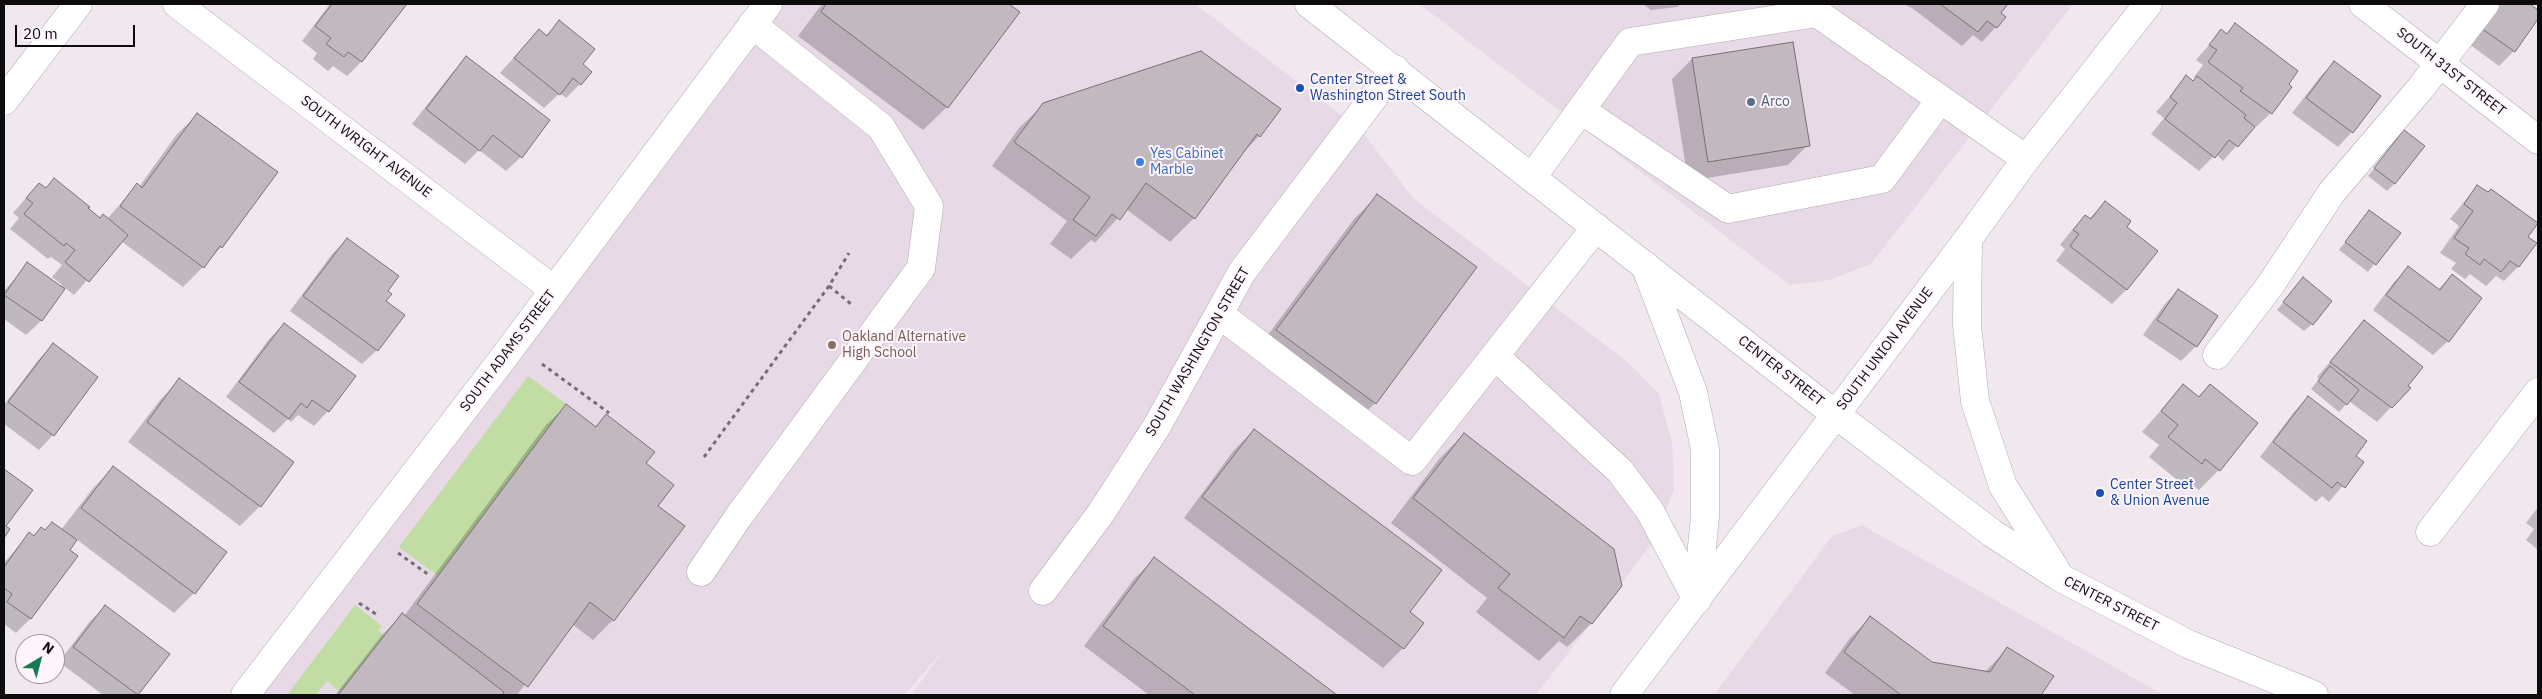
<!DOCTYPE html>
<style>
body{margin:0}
#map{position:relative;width:2542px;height:699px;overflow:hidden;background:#f0e7ef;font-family:"IBM Plex Sans",sans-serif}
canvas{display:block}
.frame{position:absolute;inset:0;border:5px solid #0e0b0d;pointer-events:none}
.north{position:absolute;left:15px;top:634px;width:50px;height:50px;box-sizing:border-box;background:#fdf4fc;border:1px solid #9d979c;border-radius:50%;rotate:37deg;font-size:14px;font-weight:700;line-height:20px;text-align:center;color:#0e0b0d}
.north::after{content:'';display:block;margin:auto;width:18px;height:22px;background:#197a51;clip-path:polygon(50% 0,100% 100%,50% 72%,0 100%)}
.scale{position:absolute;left:15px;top:25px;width:120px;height:22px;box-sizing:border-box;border:2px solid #0e0b0d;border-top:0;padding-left:6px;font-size:15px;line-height:18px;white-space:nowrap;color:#0e0b0d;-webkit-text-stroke:4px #fdf4fc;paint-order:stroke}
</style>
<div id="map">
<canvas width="2542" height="699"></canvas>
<div class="frame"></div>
<div class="north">N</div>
<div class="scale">20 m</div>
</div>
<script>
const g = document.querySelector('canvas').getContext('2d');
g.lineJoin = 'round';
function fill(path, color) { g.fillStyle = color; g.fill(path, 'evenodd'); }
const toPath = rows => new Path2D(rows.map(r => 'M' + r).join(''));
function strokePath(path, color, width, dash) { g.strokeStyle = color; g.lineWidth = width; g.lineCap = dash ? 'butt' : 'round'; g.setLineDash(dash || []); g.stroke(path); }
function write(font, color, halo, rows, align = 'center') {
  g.font = font + ' "IBM Plex Sans",sans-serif'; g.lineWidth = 4; g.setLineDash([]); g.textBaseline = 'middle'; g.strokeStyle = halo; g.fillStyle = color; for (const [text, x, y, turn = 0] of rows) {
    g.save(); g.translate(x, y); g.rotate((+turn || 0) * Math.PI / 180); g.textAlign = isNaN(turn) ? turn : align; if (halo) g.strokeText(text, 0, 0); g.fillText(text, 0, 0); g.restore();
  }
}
fill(toPath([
 [768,4,1195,4,1361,130,1413,198,1631,365,1659,394,1672,443,1674,490,1653,542,1536,695,911,695,945,649,904,695,245,695],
 [1419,4,2073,4,1871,264,1830,280,1790,285],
 [1862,525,2164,695,1714,695,1832,536]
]), '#e8d9e6');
fill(toPath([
 [528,376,566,404,438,576,399,547],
 [355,605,382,626,378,631,384,635,340,692,327,681,316,695,287,695]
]), '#c2dda4');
fill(toPath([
 [330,4,405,4,361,62,347,76,333,66,328,71,313,59,317,53,302,41],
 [822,4,1007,4,1018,12,947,107,923,130,798,36],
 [1643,4,1681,4,1677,7,1651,10],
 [1903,4,2007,4,1999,13,2005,17,1982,42,1973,35,1962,46,1912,8],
 [2492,4,2528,4,2538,11,2538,16,2514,51,2499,66,2465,41],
 [560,22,581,65,580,84,566,98,560,93,544,108,500,73,525,45,545,36],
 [2235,25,2271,113,2256,127,2254,126,2223,161,2216,154,2199,171,2151,134,2164,118,2156,112,2187,77,2193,82,2196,79,2194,77,2203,65,2196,60,2221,31,2226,34],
 [1201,52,1259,136,1240,156,1194,218,1170,242,1126,209,1095,243,1091,240,1071,259,1050,244,1067,221,992,166,1019,128,1044,104],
 [467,58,521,157,506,171,479,150,465,164,412,124,452,73],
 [1692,59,1808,145,1788,165,1688,181,1672,79],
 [2334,62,2352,132,2338,147,2292,113,2320,77],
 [197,115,221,247,203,267,183,287,121,241,74,295,65,288,41,321,26,335,4,319,4,291,28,264,60,287,62,285,52,277,62,265,51,257,48,259,10,229,19,218,13,213,25,199,39,184,45,189,54,180,99,220,107,219,137,185,139,187,177,134],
 [2404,131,2395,183,2387,191,2368,176],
 [2477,186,2535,243,2518,267,2504,281,2496,276,2486,286,2470,274,2465,279,2451,269,2456,263,2440,253,2459,226,2450,219],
 [1377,196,1375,403,1351,427,1253,355,1354,219],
 [2105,202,2125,227,2127,289,2112,304,2056,261,2065,249,2060,245,2071,231,2086,216,2089,219],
 [2369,211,2399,233,2368,272,2339,250],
 [347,239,385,301,377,350,362,364,290,311,332,254],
 [2408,268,2438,290,2452,275,2448,341,2433,355,2373,310,2394,282],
 [2303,279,2312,324,2304,331,2277,310],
 [2178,290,2217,317,2196,346,2181,361,2143,335,2164,305],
 [2364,322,2391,407,2377,422,2349,401,2339,412,2311,389,2319,379,2317,377],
 [284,324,328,411,314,426,298,415,291,422,288,419,274,433,226,397,269,339],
 [53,345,97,378,53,435,39,450,4,424,4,405,39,359],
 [180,380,260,506,240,526,128,442,160,400],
 [2183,385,2198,397,2210,385,2257,423,2219,470,2199,490,2185,479,2181,483,2149,457,2159,445,2142,432],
 [2308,397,2354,456,2362,463,2329,502,2322,496,2316,502,2260,457,2294,412],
 [566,406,595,427,606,416,644,464,657,506,613,620,593,640,572,624,517,695,335,695,382,635,402,615,404,616,546,425],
 [1254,430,1408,613,1403,648,1383,668,1184,518,1234,450],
 [1464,434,1620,586,1591,624,1567,647,1559,641,1539,661,1476,612,1487,598,1391,523,1440,458],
 [113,468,225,552,194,593,174,613,76,539,68,550,76,556,30,619,16,633,4,624,4,563,29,534,33,537,41,529,44,531,61,530,93,488],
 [4,471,31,491,5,526,9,529,4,536],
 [2538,507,2538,550,2526,540,2534,529,2526,523],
 [1154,559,1335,695,1149,695,1084,646,1134,579],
 [105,607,168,654,137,695,103,695,59,662,90,621],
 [1870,618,1931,663,1985,672,2007,649,2052,677,2040,695,1855,695,1825,673,1850,638]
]), '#0003');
const building = toPath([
 [332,4,407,4,362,62,348,52,344,57,326,44,331,38,315,26,332,4],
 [826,4,1009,4,1020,12,948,108,821,12,826,4],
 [1940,4,2008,4,2001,13,2006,17,1997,28,1987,21,1978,32,1940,4],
 [2494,4,2530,4,2538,10,2538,19,2515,52,2478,26,2494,4],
 [559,20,595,49,583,64,592,72,581,85,573,78,560,95,514,58,539,29,547,36,559,20],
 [2235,23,2298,71,2289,84,2292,87,2272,114,2240,91,2243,88,2208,62,2217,50,2209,45,2221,29,2227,34,2235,23],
 [1793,42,1810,146,1708,162,1692,58,1793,42],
 [1201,51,1281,109,1260,137,1257,134,1195,219,1146,183,1120,220,1112,214,1096,236,1073,220,1090,197,1014,142,1043,103,1201,51],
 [466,56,550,120,522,158,493,135,480,151,426,109,466,56],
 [2334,61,2381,96,2353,133,2306,98,2334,61],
 [2186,75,2193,81,2197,76,2246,115,2244,118,2255,127,2238,147,2229,140,2215,158,2165,119,2177,103,2170,97,2186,75],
 [197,113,278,172,222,248,220,246,204,268,120,206,137,183,142,188,197,113],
 [2404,130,2425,146,2395,184,2374,168,2404,130],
 [54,178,90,207,88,208,100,218,103,214,128,235,89,282,65,262,75,250,66,243,64,246,24,214,33,203,26,198,39,183,46,188,54,178],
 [2477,185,2488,192,2491,189,2538,223,2528,237,2537,243,2519,267,2510,261,2501,272,2484,259,2480,265,2465,254,2469,248,2454,238,2473,211,2464,204,2477,185],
 [1377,194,1477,267,1376,404,1276,330,1377,194],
 [2105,201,2131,221,2127,227,2158,251,2127,290,2070,246,2079,234,2073,230,2085,215,2091,219,2105,201],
 [2369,210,2401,233,2376,265,2345,242,2369,210],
 [347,238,399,276,388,291,392,294,386,301,405,315,378,351,303,296,347,238],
 [27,262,65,289,42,321,4,295,27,262],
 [2408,266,2440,290,2452,274,2482,298,2449,342,2386,295,2408,266],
 [2303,277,2332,301,2313,325,2283,302,2303,277],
 [2178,289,2218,316,2197,347,2157,320,2178,289],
 [2364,320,2423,367,2408,386,2411,388,2392,408,2330,362,2364,320],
 [284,323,356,376,329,412,312,400,307,408,301,403,289,419,239,382,284,323],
 [53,343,98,377,54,436,8,402,53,343],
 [2330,366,2359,390,2347,405,2318,381,2330,366],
 [179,378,294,462,261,507,147,422,179,378],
 [2183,384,2199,397,2210,384,2258,423,2220,471,2205,459,2202,464,2168,437,2178,425,2161,411,2183,384],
 [2308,396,2367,441,2356,456,2364,462,2345,488,2337,482,2332,488,2273,442,2308,396],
 [566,404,596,427,606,414,655,452,646,463,674,485,658,506,685,526,614,621,590,602,528,687,417,604,566,404],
 [1254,429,1442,570,1410,612,1424,623,1404,649,1202,497,1254,429],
 [1464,433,1614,549,1622,586,1592,624,1580,616,1564,638,1498,588,1510,574,1413,498,1464,433],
 [113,466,227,552,195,594,81,508,113,466],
 [4,469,33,490,6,526,10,529,4,538,4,469],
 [52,522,77,540,70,550,78,556,31,619,7,602,12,594,4,588,4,567,29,532,34,536,41,527,45,530,52,522],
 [1154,557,1337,695,1195,695,1103,626,1154,557],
 [105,605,170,654,138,695,73,647,105,605],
 [402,613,504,692,502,695,338,695,402,613],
 [1870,616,1932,662,1990,672,2007,647,2054,676,2041,695,1901,695,1844,652,1870,616]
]);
fill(building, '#c1b8c0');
strokePath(building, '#797178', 1);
const minor = toPath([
 [177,4,554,290],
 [2363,4,2538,140],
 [4,101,78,4],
 [1581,110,1728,209,1882,179,1940,100],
 [1533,176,1630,42,1817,13,2026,159],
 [1219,314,1412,461,1596,227],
 [2217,355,2269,287,2332,192,2420,89,2485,4],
 [1495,356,1620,471,1650,511,1697,600],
 [2430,532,2538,392],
 [701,572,739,516,921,268,928,215,929,206,881,127,752,24],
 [1043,591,1101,513,1157,426,1242,272,1395,69],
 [245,695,501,361,768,4]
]);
const major = toPath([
 [1309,4,1835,414,1992,533,2061,578,2188,644,2314,695],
 [1968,239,1967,325,1975,401,2003,486,2056,570],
 [1645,265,1693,392,1705,449,1705,516,1697,599],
 [1624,695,1968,239,2026,159,2148,4]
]);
strokePath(minor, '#b2aab1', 29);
strokePath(major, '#b2aab1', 29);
strokePath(toPath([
 [829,286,851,304],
 [542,364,609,413],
 [704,457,829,286,849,253],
 [398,553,429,575],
 [359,603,379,616]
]), '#756f74', 3, [4, 4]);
strokePath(minor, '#fff', 28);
strokePath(major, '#fff', 28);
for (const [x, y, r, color] of [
 [1300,88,5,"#1a4fb4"],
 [1751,102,5,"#5c6f8a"],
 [1140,162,5,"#3f7fe0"],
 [832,345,5,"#8d6e63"],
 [2100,493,5,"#1a4fb4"]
]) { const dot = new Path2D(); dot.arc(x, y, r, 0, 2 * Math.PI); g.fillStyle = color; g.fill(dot); strokePath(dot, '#fdf4fc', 2); }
write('14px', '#0e0b0d', '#fdf4fc', [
 ["SOUTH 31ST STREET",2451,72,38],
 ["SOUTH WRIGHT AVENUE",366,147,37],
 ["SOUTH UNION AVENUE",1885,349,-53],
 ["SOUTH ADAMS STREET",508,351,-53],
 ["SOUTH WASHINGTON STREET",1198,352,-60],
 ["CENTER STREET",1781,371,38],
 ["CENTER STREET",2111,604,27]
]);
write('14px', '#164399', '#fdf4fc', [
 ["Center Street &",1310,80],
 ["Washington Street South",1310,96],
 ["Center Street",2110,485],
 ["& Union Avenue",2110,501]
], 'left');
write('14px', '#4e5e75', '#fdf4fc', [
 ["Arco",1761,102]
], 'left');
write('14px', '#366cbe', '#fdf4fc', [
 ["Yes Cabinet",1150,154],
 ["Marble",1150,170]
], 'left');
write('14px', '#785e54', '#fdf4fc', [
 ["Oakland Alternative",842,337],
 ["High School",842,353]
], 'left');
</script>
